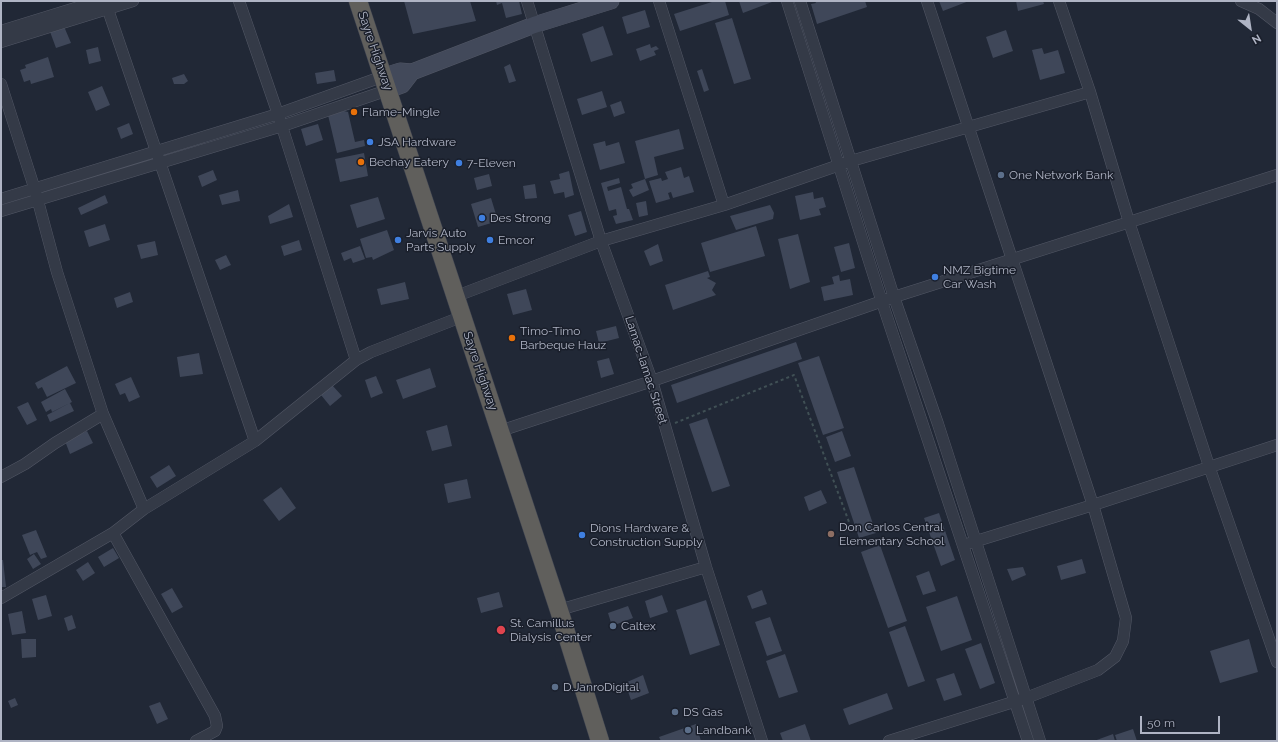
<!DOCTYPE html>
<style>
body{margin:0}
#map{position:relative;width:1278px;height:742px;overflow:hidden;background:#212836;font-family:Raleway,sans-serif}
canvas{display:block}
.frame{position:absolute;inset:0;border:2px solid #afb4c4;pointer-events:none}
.north{position:absolute;left:1230px;top:8px;width:40px;height:40px;-webkit-text-stroke:3px #1a1f2b;paint-order:stroke;rotate:150deg;font-size:11px;font-weight:700;line-height:16px;text-align:center;color:#afb4c4}
.north::after{content:'';display:block;margin:auto;width:14px;height:18px;background:#afb4c4;clip-path:polygon(50% 0,100% 100%,50% 72%,0 100%)}
.scale{position:absolute;left:1140px;top:716px;width:80px;height:18px;box-sizing:border-box;border:2px solid #afb4c4;border-top:0;padding-left:5px;font-size:12px;line-height:14px;white-space:nowrap;color:#afb4c4;-webkit-text-stroke:3px #1a1f2b;paint-order:stroke}
</style>
<div id="map">
<canvas width="1278" height="742"></canvas>
<div class="frame"></div>
<div class="north">N</div>
<div class="scale">50 m</div>
</div>
<script>
const g = document.querySelector('canvas').getContext('2d');
g.lineJoin = 'round';
function fill(path, color) { g.fillStyle = color; g.fill(path, 'evenodd'); }
const toPath = rows => new Path2D(rows.map(r => 'M' + r).join(''));
function strokePath(path, color, width, dash) { g.strokeStyle = color; g.lineWidth = width; g.lineCap = dash ? 'butt' : 'round'; g.setLineDash(dash || []); g.stroke(path); }
function write(font, color, halo, rows, align = 'center') {
  g.font = font + ' Raleway,sans-serif'; g.lineWidth = 3; g.setLineDash([]); g.textBaseline = 'middle'; g.strokeStyle = halo; g.fillStyle = color; for (const [text, x, y, turn = 0] of rows) {
    g.save(); g.translate(x, y); g.rotate((+turn || 0) * Math.PI / 180); g.textAlign = isNaN(turn) ? turn : align; if (halo) g.strokeText(text, 0, 0); g.fillText(text, 0, 0); g.restore();
  }
}
fill(toPath([
 [404,1,470,1,476,21,413,34],
 [496,1,519,1,522,14,506,18,502,3,497,5],
 [715,1,725,1,729,15,680,31,674,14],
 [739,1,771,1,772,2,743,13],
 [815,1,865,1,867,7,817,24,811,4,816,3],
 [939,1,969,1,943,11],
 [1016,1,1043,1,1044,4,1018,11],
 [645,10,650,27,627,34,622,17],
 [732,18,751,79,734,84,715,23],
 [63,24,71,43,56,48,49,29],
 [603,26,613,55,591,62,582,34],
 [1006,30,1013,51,993,58,986,37],
 [650,44,651,48,656,46,659,49,654,51,656,55,640,61,636,49],
 [98,47,101,61,89,64,86,50],
 [1042,48,1044,54,1058,50,1065,73,1040,80,1032,50],
 [48,57,54,77,31,84,30,80,24,82,20,70,26,68,25,65],
 [510,64,516,81,509,83,504,67],
 [702,69,709,90,704,92,697,71],
 [334,70,336,81,317,84,315,73],
 [184,74,188,81,184,84,174,84,172,78],
 [102,86,110,105,96,111,88,92],
 [602,91,607,107,582,115,577,99],
 [621,101,625,113,614,117,610,105],
 [344,111,348,112,355,142,364,140,365,146,337,153,328,115],
 [129,123,133,134,121,139,117,128],
 [318,124,323,140,306,146,301,129],
 [679,129,684,149,654,157,658,175,645,179,635,141],
 [605,141,606,146,619,142,625,163,600,170,593,144],
 [364,153,368,176,340,182,335,159],
 [681,167,684,178,689,176,694,192,673,198,671,192,668,193,670,199,656,203,649,181,661,178,662,181,668,179,665,172],
 [213,170,217,180,202,187,198,176],
 [569,171,574,195,565,198,564,192,554,194,550,181,560,179,559,174],
 [489,174,492,186,477,190,474,178],
 [619,178,620,183,607,187,608,191,621,187,627,209,629,209,633,220,616,224,613,216,617,215,616,209,609,211,601,183],
 [645,179,649,190,633,197,629,190,633,188,631,184],
 [535,184,537,198,525,199,523,186],
 [238,190,240,201,222,205,219,195],
 [813,192,814,199,823,197,826,207,819,209,821,215,800,220,795,196],
 [105,195,108,203,81,215,78,208],
 [378,197,385,219,357,228,350,205],
 [491,198,498,221,478,227,471,204],
 [646,201,648,215,639,217,636,203],
 [289,204,293,217,270,224,268,216],
 [770,205,774,213,773,219,736,230,730,216],
 [581,211,587,232,575,236,568,215],
 [105,224,110,240,89,247,84,231],
 [756,226,765,256,710,272,701,243],
 [387,230,394,250,373,260,372,257,366,258,360,239],
 [798,234,810,282,790,289,778,239],
 [299,240,302,250,284,256,281,246],
 [155,241,158,255,141,259,137,245],
 [849,243,855,268,841,272,834,247],
 [658,244,663,261,650,266,644,251],
 [360,246,365,259,353,263,351,258,344,261,341,253],
 [226,255,231,265,220,270,215,260],
 [708,271,710,277,707,278,716,283,712,290,716,295,673,310,665,285],
 [839,275,840,281,850,279,853,295,824,301,821,287,834,284,832,277],
 [405,282,409,299,381,305,377,289],
 [526,289,532,310,513,315,507,294],
 [130,292,133,302,117,308,114,298],
 [616,326,619,338,599,343,596,331],
 [796,342,802,359,677,403,671,385],
 [199,353,203,374,180,377,177,357],
 [819,356,844,428,823,435,798,363],
 [609,358,614,374,601,378,597,361],
 [67,366,76,383,47,397,42,387,38,389,35,383],
 [430,368,436,387,403,399,396,380],
 [376,376,383,393,371,398,365,380],
 [131,377,140,397,129,402,125,393,120,395,115,384],
 [332,385,342,396,330,406,321,395],
 [65,389,72,402,52,412,51,409,46,412,41,402],
 [28,402,37,420,27,425,17,407],
 [70,403,74,411,50,422,47,415],
 [707,418,730,486,712,492,689,424],
 [447,425,452,446,432,451,426,431],
 [87,431,93,443,70,454,65,441],
 [842,431,851,456,835,462,826,437],
 [169,465,176,476,157,488,150,477],
 [854,467,876,533,859,538,837,472],
 [467,479,471,498,448,503,444,484],
 [281,487,296,508,279,521,263,500],
 [821,490,827,503,809,511,804,497],
 [939,513,955,560,941,566,924,518],
 [36,530,47,557,41,559,37,552,30,555,22,535],
 [880,545,907,621,888,628,861,552],
 [113,548,119,558,104,567,98,557],
 [34,554,41,564,33,569,27,559],
 [1082,559,1086,573,1061,580,1057,566],
 [1,560,3,560,6,587,1,587],
 [88,562,95,573,83,581,76,570],
 [1023,567,1026,575,1012,581,1007,569],
 [929,571,936,591,923,595,916,576],
 [172,588,183,607,172,613,161,594],
 [762,590,767,604,752,609,747,596],
 [499,592,503,607,481,613,477,598],
 [46,595,52,616,38,620,32,599],
 [662,595,668,612,650,618,645,601],
 [957,596,972,640,941,651,926,607],
 [706,600,720,645,690,655,676,610],
 [628,606,633,618,612,626,608,613],
 [22,611,26,633,12,635,8,614],
 [72,615,76,628,68,631,64,618],
 [770,617,782,651,767,656,755,622],
 [905,626,925,681,908,687,889,632],
 [21,639,36,639,36,657,22,658],
 [1249,639,1258,672,1220,683,1210,651],
 [981,643,995,683,980,689,965,649],
 [785,654,798,692,779,698,766,661],
 [954,673,962,695,944,701,936,679],
 [643,675,649,693,631,700,625,683],
 [887,693,893,709,849,725,843,709],
 [15,698,18,705,11,708,8,701],
 [160,702,168,719,157,724,149,706],
 [696,724,701,741,661,741,659,737],
 [805,724,811,741,783,741,780,733],
 [1133,729,1137,741,1117,741,1115,735],
 [1113,734,1115,741,1094,741]
]), '#3f4759');
const minor = toPath([
 [105,1,255,441],
 [239,1,278,114,356,360],
 [527,1,601,241,652,381,706,567,762,741],
 [659,1,724,205],
 [787,1,882,302,1028,741],
 [800,1,894,297,938,424,1040,741],
 [1059,1,1090,92,1129,222,1209,466,1277,662],
 [1241,1,1259,9,1277,23],
 [1,31,98,1],
 [1,42,133,1],
 [1,84,35,190,57,272,103,414,144,509],
 [1,199,278,114,384,76],
 [1,211,282,126,388,90],
 [454,297,601,241,724,205,851,161,1090,92],
 [500,431,652,381,894,297,1277,175],
 [1,477,25,464,55,443,103,414],
 [113,533,215,716,217,726,215,731,196,741],
 [970,543,1093,505,1277,445],
 [1,598,113,533,144,509,255,441,356,360,371,352,461,317],
 [559,610,706,567],
 [889,741,1026,698,1098,670,1115,657,1123,641,1126,618,1093,505,927,1]
]);
const secondary = toPath([
 [412,72,534,25,611,1],
 [384,76,400,71,412,72],
 [388,90,402,85,412,72]
]);
const trunk = toPath([
 [358,1,559,610,600,741]
]);
strokePath(minor, '#525765', 12);
strokePath(secondary, '#525765', 17);
strokePath(trunk, '#3f4451', 19);
strokePath(toPath([
 [675,423,794,375,849,522]
]), '#405055', 2, [3, 3]);
strokePath(minor, '#343a47', 11);
strokePath(secondary, '#42495a', 16);
strokePath(trunk, '#605f5c', 18);
for (const [x, y, r, color] of [
 [354,112,4,"#e8710a"],
 [370,142,4,"#3f7fe0"],
 [361,162,4,"#e8710a"],
 [459,163,4,"#3f7fe0"],
 [1001,175,4,"#5c6f8a"],
 [482,218,4,"#3f7fe0"],
 [398,240,4,"#3f7fe0"],
 [490,240,4,"#3f7fe0"],
 [935,277,4,"#3f7fe0"],
 [512,338,4,"#e8710a"],
 [831,534,4,"#8d6e63"],
 [582,535,4,"#3f7fe0"],
 [613,626,4,"#5c6f8a"],
 [501,630,5,"#e0444e"],
 [555,687,4,"#5c6f8a"],
 [675,712,4,"#5c6f8a"],
 [688,730,4,"#5c6f8a"]
]) { const dot = new Path2D(); dot.arc(x, y, r, 0, 2 * Math.PI); g.fillStyle = color; g.fill(dot); strokePath(dot, '#1a1f2b', 1.5); }
write('12px', '#afb4c4', '#1a1f2b', [
 ["Sayre Highway",375,51,71],
 ["Lamac-lamac Street",646,370,72],
 ["Sayre Highway",480,371,71]
]);
write('12px', '#afb4c4', '#1a1f2b', [
 ["Flame-Mingle",362,112],
 ["JSA Hardware",378,142],
 ["Bechay Eatery",369,162],
 ["7-Eleven",467,163],
 ["One Network Bank",1009,175],
 ["Des Strong",490,218],
 ["Jarvis Auto",406,233],
 ["Parts Supply",406,247],
 ["Emcor",498,240],
 ["NMZ Bigtime",943,270],
 ["Car Wash",943,284],
 ["Timo-Timo",520,331],
 ["Barbeque Hauz",520,345],
 ["Don Carlos Central",839,527],
 ["Elementary School",839,541],
 ["Dions Hardware &",590,528],
 ["Construction Supply",590,542],
 ["St. Camillus",510,623],
 ["Dialysis Center",510,637],
 ["Caltex",621,626],
 ["D.JanroDigital",563,687],
 ["DS Gas",683,712],
 ["Landbank",696,730]
], 'left');
</script>
